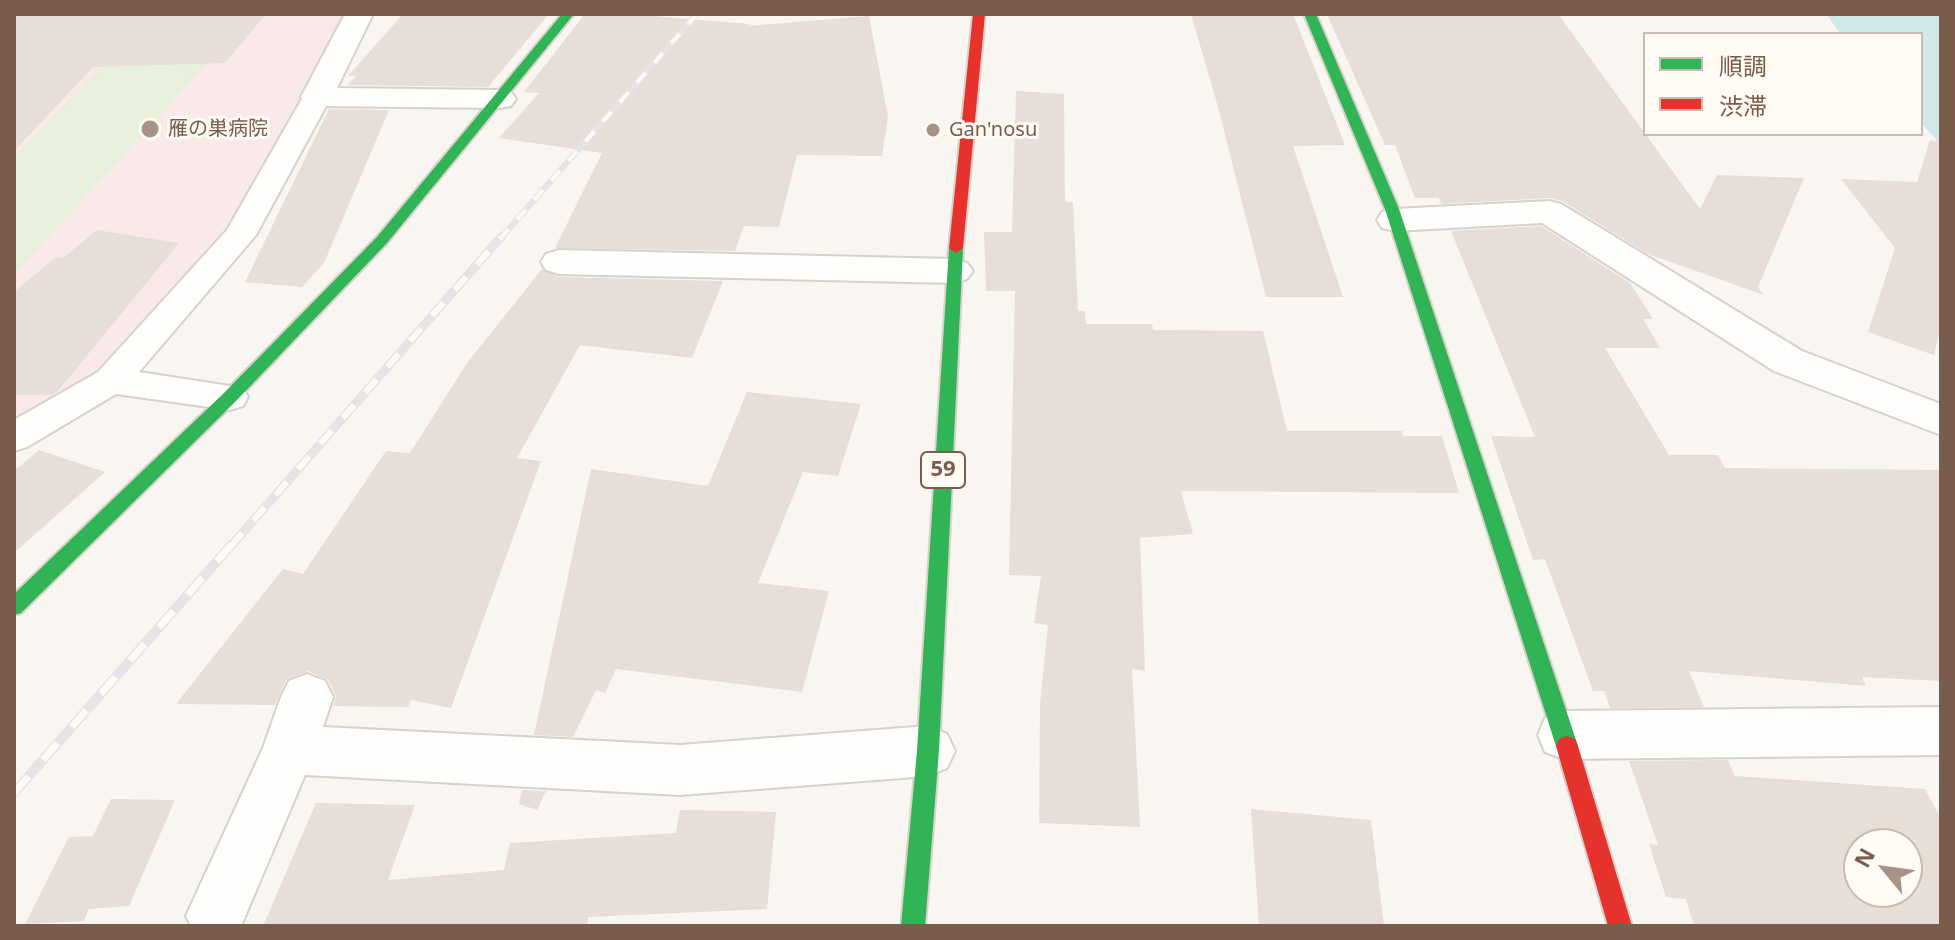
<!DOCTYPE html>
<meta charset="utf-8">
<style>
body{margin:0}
#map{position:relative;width:1955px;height:940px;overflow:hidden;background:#f9f5f0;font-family:"Noto Sans","Noto Sans JP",sans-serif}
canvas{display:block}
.frame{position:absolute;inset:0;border:16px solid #7a5c4d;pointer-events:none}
.legend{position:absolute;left:1643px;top:32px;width:280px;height:104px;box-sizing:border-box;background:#fffaf3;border:2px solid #cabbb1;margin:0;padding:10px 14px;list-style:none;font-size:24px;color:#7a5c4d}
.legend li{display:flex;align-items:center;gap:16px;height:40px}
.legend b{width:40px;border:2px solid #cabbb1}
.north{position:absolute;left:1843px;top:828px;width:80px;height:80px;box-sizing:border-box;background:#fffaf3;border:2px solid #cabbb1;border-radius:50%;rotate:299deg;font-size:22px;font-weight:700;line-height:32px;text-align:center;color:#7a5c4d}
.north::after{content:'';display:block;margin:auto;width:28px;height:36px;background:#a69286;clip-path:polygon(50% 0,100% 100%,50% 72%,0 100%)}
</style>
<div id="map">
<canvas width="1955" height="940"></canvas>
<div class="frame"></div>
<ul class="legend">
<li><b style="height:10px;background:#30b455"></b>順調</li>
<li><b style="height:10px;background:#e5322d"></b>渋滞</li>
</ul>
<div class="north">N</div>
</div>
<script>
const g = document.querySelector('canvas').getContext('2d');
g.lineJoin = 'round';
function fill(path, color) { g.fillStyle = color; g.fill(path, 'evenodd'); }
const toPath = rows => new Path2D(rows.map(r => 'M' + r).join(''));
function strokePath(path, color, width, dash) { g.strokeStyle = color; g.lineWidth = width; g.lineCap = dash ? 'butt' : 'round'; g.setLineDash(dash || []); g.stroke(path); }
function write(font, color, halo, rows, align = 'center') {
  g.font = font + ' "Noto Sans","Noto Sans JP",sans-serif'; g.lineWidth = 6; g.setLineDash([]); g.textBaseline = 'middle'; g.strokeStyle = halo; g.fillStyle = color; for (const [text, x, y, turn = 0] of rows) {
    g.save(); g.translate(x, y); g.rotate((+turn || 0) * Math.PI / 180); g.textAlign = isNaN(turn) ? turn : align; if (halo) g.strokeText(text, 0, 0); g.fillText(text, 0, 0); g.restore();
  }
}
fill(toPath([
 [14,14,345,14,228,245,14,454]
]), '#fae9e9');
fill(toPath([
 [252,14,14,275,14,157,101,67,128,66]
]), '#e7f0db');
fill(toPath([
 [1826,14,1941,14,1941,145,1921,123,1921,34,1841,34]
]), '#d0e8ea');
fill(toPath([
 [14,14,266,14,225,63,93,67,14,151],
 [403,14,549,14,488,87,348,85,356,76,348,76],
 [585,14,630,14,750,24,747,26,869,16,888,117,882,156,797,155,779,227,744,226,735,251,555,248,602,153,499,138,539,93,524,92],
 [1191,14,1293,14,1345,145,1293,146,1343,297,1266,297,1218,107],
 [1327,14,1558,14,1700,209,1717,175,1804,178,1758,287,1764,295,1648,254,1562,201,1549,198,1441,204,1439,198,1415,198,1395,145,1385,145],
 [1016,91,1064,94,1065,202,1073,202,1078,311,1085,311,1086,324,1152,324,1153,330,1263,331,1287,431,1402,431,1403,436,1442,436,1459,493,1181,491,1193,534,1140,538,1145,671,1132,669,1140,827,1039,823,1040,705,1048,625,1034,623,1041,576,1009,575,1015,291,986,291,984,232,1012,232],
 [329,109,389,110,324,263,302,287,245,282],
 [1930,140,1941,142,1941,324,1934,355,1868,332,1895,248,1841,179,1917,182],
 [1541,226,1630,283,1653,319,1643,319,1660,348,1605,348,1669,455,1718,455,1725,468,1941,470,1941,681,1862,677,1866,686,1689,671,1704,707,1610,708,1604,691,1593,691,1545,559,1533,560,1491,436,1535,437,1451,231],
 [97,230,179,243,58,391,51,395,14,395,14,292,56,257,63,258],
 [542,269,559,277,723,281,692,358,580,345,517,458,541,461,451,708,411,700,408,707,333,706,336,696,328,680,308,671,286,680,275,705,176,704,283,569,303,574,386,451,410,453,467,363],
 [747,392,861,404,838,476,803,472,758,583,829,591,802,692,616,669,605,693,596,690,573,737,534,735,591,469,708,486],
 [39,450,105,472,14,553,14,471],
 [1728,760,1735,776,1925,789,1941,819,1941,926,1694,926,1686,899,1666,897,1649,844,1658,845,1629,761],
 [1859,844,1907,844,1907,892,1859,892],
 [522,790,546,791,537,810,519,804],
 [111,799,175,800,129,906,89,909,84,921,25,924,69,837,93,836],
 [316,803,415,805,388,880,504,870,510,843,676,833,680,810,776,812,767,909,588,917,587,926,263,926],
 [1251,809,1371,820,1384,926,1259,926]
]), '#e6ded7');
const lane = toPath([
 [317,89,327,91,331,97,256,235,139,372,243,388,248,397,243,406,230,410,116,394,27,447,14,451,14,420,98,372,227,230,303,97,307,91,317,89]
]);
const street = toPath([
 [345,14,373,14,337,88,500,90,511,92,516,99,511,106,500,108,317,106,306,104,301,97,345,14],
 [1549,201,1561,204,1802,351,1941,404,1941,435,1774,371,1542,223,1395,231,1382,228,1377,220,1382,212,1395,209,1549,201],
 [559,250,954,259,967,263,973,271,967,279,954,283,559,274,546,270,541,262,546,254,559,250],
 [307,674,325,681,333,697,323,727,680,745,928,726,947,734,955,751,947,768,928,776,680,795,305,775,241,926,191,926,186,916,263,748,281,697,289,681,307,674],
 [1941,707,1941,755,1564,759,1545,752,1538,735,1545,718,1564,711,1941,707]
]);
const fast = toPath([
 [562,14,574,14,387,243,236,401,21,613,14,615,14,594,224,393,377,237,562,14],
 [1304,14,1316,14,1399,209,1578,746,1575,753,1567,756,1559,753,1556,746,1385,209,1304,14],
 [956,243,963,248,939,751,925,926,901,926,917,751,949,248,956,243]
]);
const jam = toPath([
 [973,14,985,14,963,248,956,253,949,248,973,14],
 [1567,736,1575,739,1578,746,1632,926,1608,926,1556,746,1559,739,1567,736]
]);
strokePath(lane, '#d7d1cb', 4);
strokePath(street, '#d7d1cb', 4);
strokePath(fast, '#d9d2cb', 4);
strokePath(jam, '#d9d2cb', 4);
fill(lane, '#fefefd');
fill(street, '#fefefd');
fill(fast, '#30b455');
fill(jam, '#e5322d');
const railFar2 = toPath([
 [500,239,697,14]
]);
const railFar1 = toPath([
 [231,546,501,237]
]);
const rail = toPath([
 [14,793,232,544]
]);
strokePath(railFar2, '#e6e3e7', 6);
strokePath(railFar1, '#e6e3e7', 9);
strokePath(rail, '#e6e3e7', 10);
strokePath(railFar2, '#fffaf3', 4, [13]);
strokePath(railFar1, '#fffaf3', 6, [17]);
strokePath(rail, '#fffaf3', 7, [22]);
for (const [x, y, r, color] of [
 [150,129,10,"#a69286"],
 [933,130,8,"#a69286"]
]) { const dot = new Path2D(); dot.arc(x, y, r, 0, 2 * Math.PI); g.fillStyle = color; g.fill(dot); strokePath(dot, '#fffaf3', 3); }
write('20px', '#7a5c4d', '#fffaf3', [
 ["雁の巣病院",168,129],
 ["Gan'nosu",949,130]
], 'left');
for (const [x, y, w] of [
 [943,470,44]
]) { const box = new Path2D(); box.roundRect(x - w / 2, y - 18, w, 36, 6); g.fillStyle = '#fffaf3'; g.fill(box); strokePath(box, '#7a5c4d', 2); }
write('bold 22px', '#7a5c4d', null, [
 ["59",943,470]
]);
</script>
